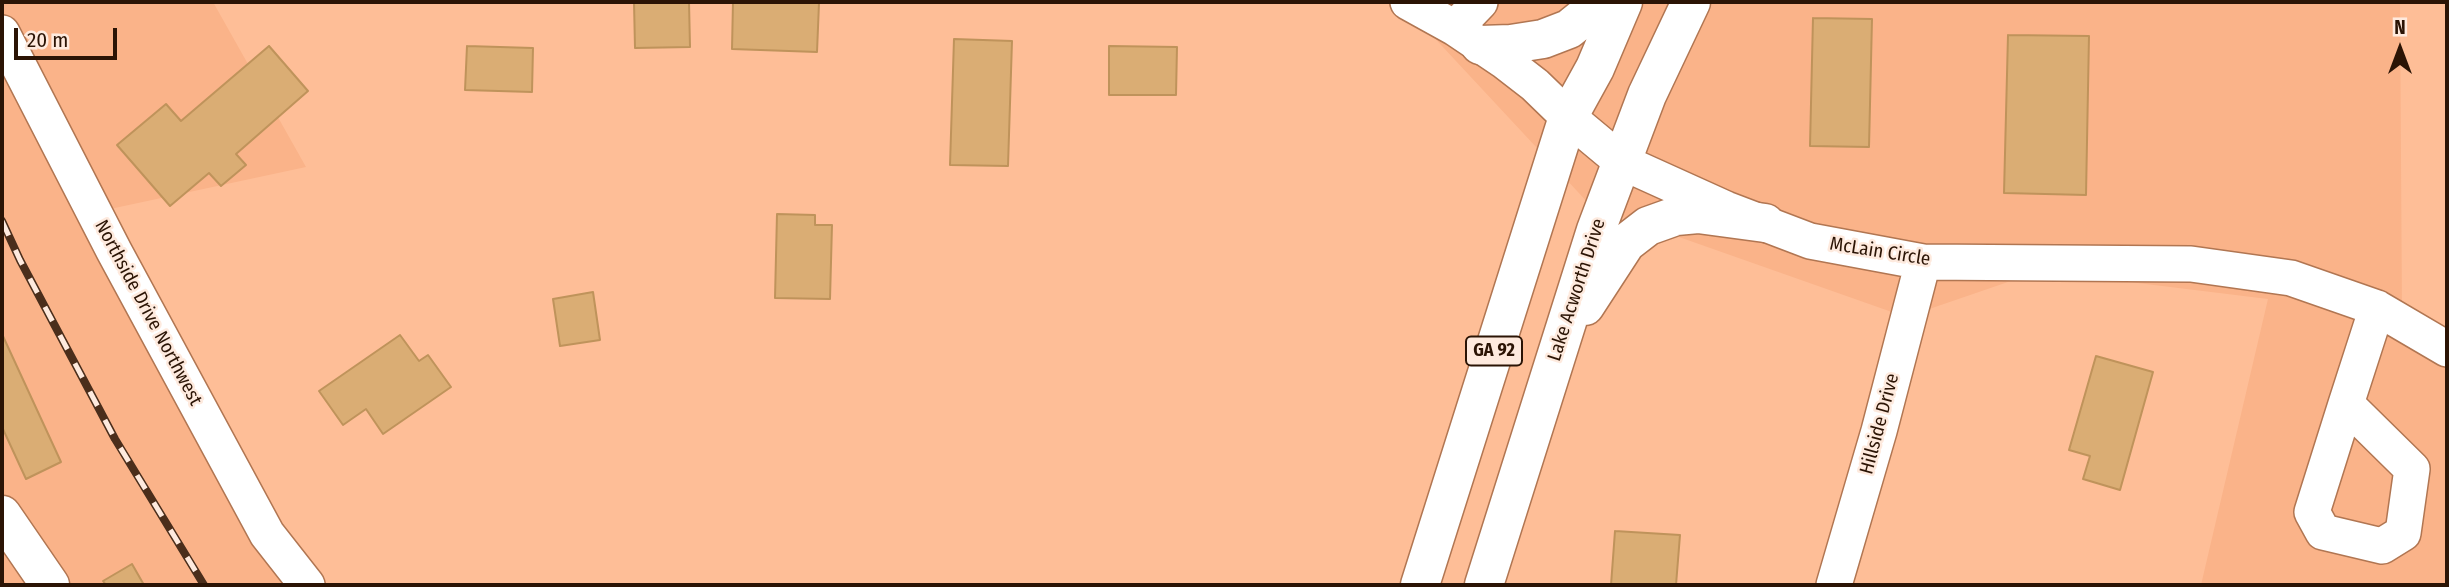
<!DOCTYPE html>
<style>
body{margin:0}
#map{position:relative;width:2449px;height:587px;overflow:hidden;background:#febe97;font-family:"Fira Sans Condensed",sans-serif}
canvas{display:block}
.frame{position:absolute;inset:0;border:4px solid #2b1405;pointer-events:none}
.north{position:absolute;left:2365px;top:14px;width:70px;height:70px;-webkit-text-stroke:5px #feeade;paint-order:stroke;rotate:0deg;font-size:19px;font-weight:700;line-height:28px;text-align:center;color:#2b1405}
.north::after{content:'';display:block;margin:auto;width:24px;height:32px;background:#2b1405;clip-path:polygon(50% 0,100% 100%,50% 72%,0 100%)}
.scale{position:absolute;left:14px;top:28px;width:103px;height:32px;box-sizing:border-box;border:4px solid #2b1405;border-top:0;padding-left:9px;font-size:21px;line-height:24px;white-space:nowrap;color:#2b1405;-webkit-text-stroke:5px #feeade;paint-order:stroke}
</style>
<div id="map">
<canvas width="2449" height="587"></canvas>
<div class="frame"></div>
<div class="north">N</div>
<div class="scale">20 m</div>
</div>
<script>
const g = document.querySelector('canvas').getContext('2d');
g.lineJoin = 'round';
function fill(path, color) { g.fillStyle = color; g.fill(path, 'evenodd'); }
const toPath = rows => new Path2D(rows.map(r => 'M' + r).join(''));
function strokePath(path, color, width, dash) { g.strokeStyle = color; g.lineWidth = width; g.lineCap = dash ? 'butt' : 'round'; g.setLineDash(dash || []); g.stroke(path); }
function write(font, color, halo, rows, align = 'center') {
  g.font = font + ' "Fira Sans Condensed",sans-serif'; g.lineWidth = 5; g.setLineDash([]); g.textBaseline = 'middle'; g.strokeStyle = halo; g.fillStyle = color; for (const [text, x, y, turn = 0] of rows) {
    g.save(); g.translate(x, y); g.rotate((+turn || 0) * Math.PI / 180); g.textAlign = isNaN(turn) ? turn : align; if (halo) g.strokeText(text, 0, 0); g.fillText(text, 0, 0); g.restore();
  }
}
fill(toPath([
 [2,2,213,2,306,167,82,215,322,585,2,585],
 [1401,2,2400,2,2402,314,2447,342,2447,585,2201,585,2268,299,2040,271,1906,317,1591,206]
]), '#fab389');
const building = toPath([
 [634,2,689,2,690,47,635,48,634,2],
 [733,2,819,3,817,52,732,49,733,2],
 [1813,18,1872,19,1869,147,1810,146,1813,18],
 [2008,35,2089,36,2086,195,2004,193,2008,35],
 [954,39,1012,41,1008,166,950,165,954,39],
 [269,46,308,91,236,154,246,165,221,186,209,173,170,206,117,145,166,104,181,121,269,46],
 [467,46,533,48,532,92,465,90,467,46],
 [1109,46,1177,47,1176,95,1109,95,1109,46],
 [777,214,815,215,815,225,832,225,830,299,775,298,777,214],
 [593,292,600,340,560,346,553,299,593,292],
 [2,334,61,462,26,479,2,427,2,334],
 [400,335,419,361,428,355,451,387,383,434,366,409,343,425,319,391,400,335],
 [2096,356,2153,372,2120,490,2083,479,2090,456,2069,450,2096,356],
 [1615,531,1680,535,1676,585,1611,585,1615,531],
 [132,564,144,585,106,585,103,581,132,564]
]);
fill(building, '#daad74');
strokePath(building, '#bf935b', 2);
const minor = toPath([
 [1408,2,1455,28,1504,61,1535,85,1568,117,1622,162,1726,209,1810,241,1923,262,2191,264,2291,278,2377,308,2447,349],
 [1455,28,1480,2],
 [2,33,114,251,267,534,307,585],
 [2346,404,2412,469,2403,533,2382,546,2323,532,2312,512,2346,404,2377,308],
 [1834,585,1879,431,1923,262]
]);
const major = toPath([
 [1480,45,1511,44,1543,39,1569,29,1590,12,1596,2],
 [1585,306,1626,243,1648,226,1676,216,1698,214,1765,223],
 [2,515,50,585],
 [1420,585,1568,117,1595,68,1623,2],
 [1484,585,1596,230,1647,95,1691,2]
]);
strokePath(minor, '#b17652', 38);
strokePath(major, '#b17652', 41);
strokePath(minor, '#fff', 35);
strokePath(major, '#fff', 38);
const rail = toPath([
 [2,221,20,260,115,439,204,585]
]);
strokePath(rail, '#4b2e1b', 8);
strokePath(rail, '#feeade', 5, [16]);
for (const [x, y, w] of [
 [1494,351,56]
]) { const box = new Path2D(); box.roundRect(x - w / 2, y - 14.5, w, 29, 5); g.fillStyle = '#feeade'; g.fill(box); strokePath(box, '#2b1405', 2); }
write('bold 18px', '#2b1405', null, [
 ["GA 92",1494,351]
]);
write('19px', '#2b1405', '#feeade', [
 ["McLain Circle",1880,252,9],
 ["Lake Acworth Drive",1577,290,-72],
 ["Northside Drive Northwest",148,313,62],
 ["Hillside Drive",1880,424,-75]
]);
</script>
